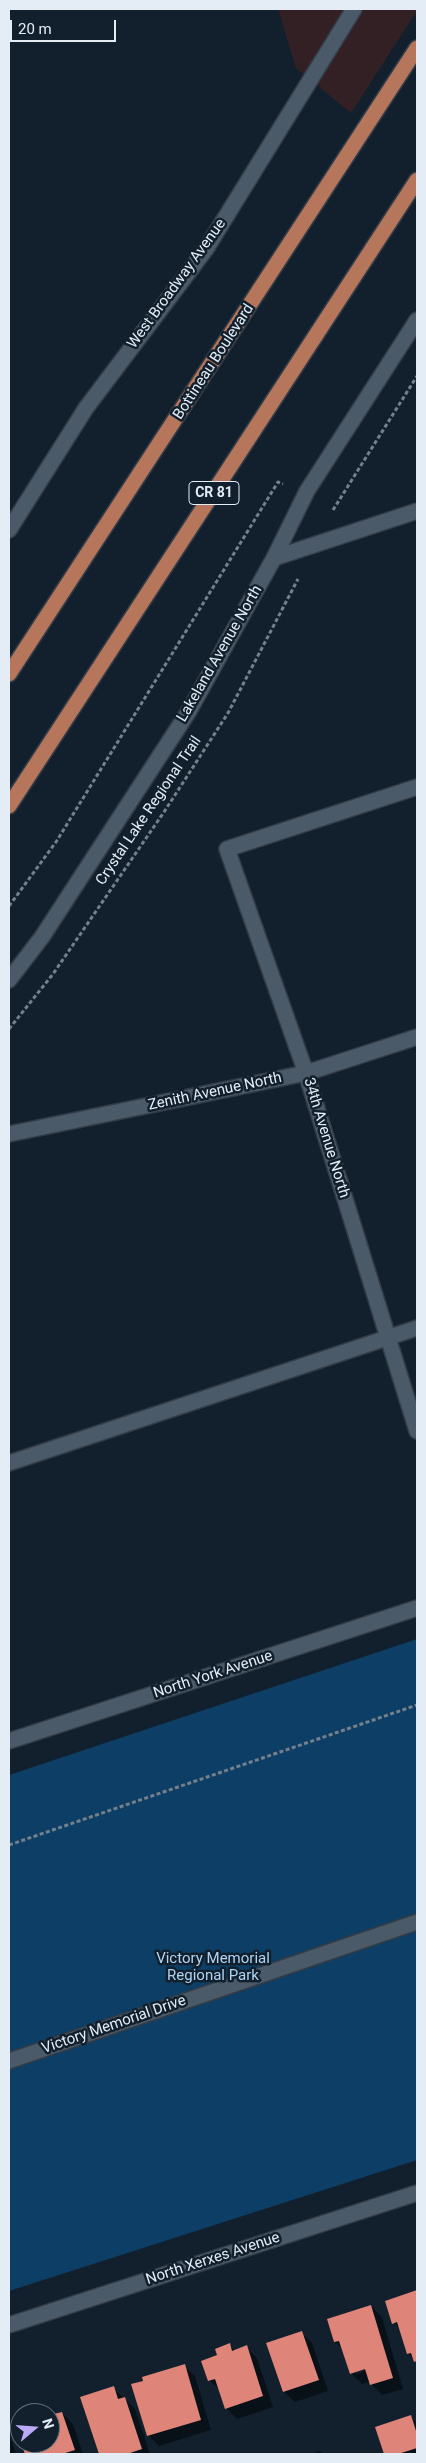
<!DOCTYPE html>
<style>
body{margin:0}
#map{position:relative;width:426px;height:2463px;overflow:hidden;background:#12202d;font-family:Roboto,sans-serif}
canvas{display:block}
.frame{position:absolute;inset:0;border:10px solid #e4edf6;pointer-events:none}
.north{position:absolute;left:10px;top:2403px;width:50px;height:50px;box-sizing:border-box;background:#12202d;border:1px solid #66727d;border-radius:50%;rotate:72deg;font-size:14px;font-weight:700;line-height:20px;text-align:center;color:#e4edf6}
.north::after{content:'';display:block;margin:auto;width:18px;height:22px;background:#baaaf6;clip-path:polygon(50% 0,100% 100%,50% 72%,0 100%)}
.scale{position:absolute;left:10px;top:20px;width:106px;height:22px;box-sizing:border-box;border:2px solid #e4edf6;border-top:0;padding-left:6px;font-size:15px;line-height:18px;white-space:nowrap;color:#e4edf6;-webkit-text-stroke:4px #12202d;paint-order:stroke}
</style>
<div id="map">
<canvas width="426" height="2463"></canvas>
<div class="frame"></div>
<div class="north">N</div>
<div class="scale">20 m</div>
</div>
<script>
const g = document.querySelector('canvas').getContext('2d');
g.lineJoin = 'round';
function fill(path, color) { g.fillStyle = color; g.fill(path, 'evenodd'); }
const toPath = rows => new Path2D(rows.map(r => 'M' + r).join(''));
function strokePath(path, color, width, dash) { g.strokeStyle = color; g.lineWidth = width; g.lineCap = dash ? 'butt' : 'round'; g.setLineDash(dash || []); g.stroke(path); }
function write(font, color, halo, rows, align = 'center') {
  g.font = font + ' Roboto,sans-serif'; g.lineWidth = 5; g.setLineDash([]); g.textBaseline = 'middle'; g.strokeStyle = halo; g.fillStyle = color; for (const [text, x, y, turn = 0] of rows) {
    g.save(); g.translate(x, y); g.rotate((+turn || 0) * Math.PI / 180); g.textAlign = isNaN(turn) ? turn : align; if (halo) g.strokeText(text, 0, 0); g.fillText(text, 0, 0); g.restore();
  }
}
fill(toPath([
 [278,9,417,9,417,11,351,113,296,68]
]), '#332024');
fill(toPath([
 [417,1639,417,2160,9,2291,9,1775]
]), '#0d3f66');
fill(toPath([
 [417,2291,417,2364,408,2353,401,2330,394,2323,387,2301],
 [371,2306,382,2317,403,2389,382,2395,370,2382,362,2384,351,2373,344,2350,335,2342],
 [370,2366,371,2369,356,2374,356,2371],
 [301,2332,312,2343,328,2391,295,2402,284,2392,268,2344],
 [230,2345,235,2351,246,2347,257,2358,273,2407,237,2419,226,2408,221,2391,209,2380],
 [184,2366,195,2376,211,2430,159,2446,148,2435,144,2381],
 [113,2388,135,2409,150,2454,100,2454,81,2398],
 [62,2413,73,2424,83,2454,26,2454,22,2443,50,2443,50,2416],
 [411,2417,417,2423,417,2454,385,2454,377,2428],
 [9,2435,10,2436,16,2454,9,2454],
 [320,2451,324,2454,309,2454]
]), '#0007');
fill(toPath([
 [417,2290,417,2361,414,2362,411,2353,407,2354,397,2322,392,2324,385,2301],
 [371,2305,393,2378,370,2385,365,2369,350,2374,339,2341,334,2342,327,2319],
 [302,2331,319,2380,283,2392,266,2343],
 [230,2343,232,2351,247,2345,263,2396,225,2409,215,2379,208,2381,201,2361,217,2355,215,2349],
 [185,2364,201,2420,147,2436,131,2384,143,2381,142,2377],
 [114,2386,118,2399,125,2397,142,2449,127,2454,99,2454,80,2397],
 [62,2412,75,2450,62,2454,25,2454,21,2443,50,2443,50,2415],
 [411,2415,417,2434,417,2448,398,2454,384,2454,375,2427],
 [20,2416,20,2439,13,2419]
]), '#df8478');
const minor = toPath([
 [9,530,86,408,206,249,354,9],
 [274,558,417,511],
 [417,787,227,849,306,1073,417,1431],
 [9,980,42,937,189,711,274,558,307,491,417,320],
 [9,1134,306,1073,417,1037],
 [9,1463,417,1328],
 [9,1741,417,1608],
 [9,2061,417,1922],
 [9,2325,417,2193]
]);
const major = toPath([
 [9,674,417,48],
 [9,806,417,180]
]);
strokePath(minor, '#333c46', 18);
strokePath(major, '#333c46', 18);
strokePath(toPath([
 [333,510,417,376],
 [9,906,56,842,278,482,283,484],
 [9,1029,53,974,164,812,228,713,298,579],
 [9,1845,417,1705]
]), '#74808b', 3, [4, 2.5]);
strokePath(minor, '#4a5a69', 15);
strokePath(major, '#b5765b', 15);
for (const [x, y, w] of [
 [214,493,50]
]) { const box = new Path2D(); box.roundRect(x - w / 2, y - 11.5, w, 23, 4); g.fillStyle = '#12202d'; g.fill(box); strokePath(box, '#e4edf6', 1); }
write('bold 14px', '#e4edf6', null, [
 ["CR 81",214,493]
]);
write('15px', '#e4edf6', '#12202d', [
 ["West Broadway Avenue",177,284,-54],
 ["Bottineau Boulevard",214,362,-57],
 ["Lakeland Avenue North",220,654,-60],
 ["Crystal Lake Regional Trail",149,811,-56],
 ["Zenith Avenue North",215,1092,-12],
 ["34th Avenue North",326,1138,73],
 ["North York Avenue",213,1675,-18],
 ["Victory Memorial Drive",114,2025,-19],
 ["North Xerxes Avenue",213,2259,-18]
]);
write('15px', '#b0d2f3', '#12202d', [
 ["Victory Memorial",213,1959],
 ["Regional Park",213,1976]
]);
</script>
